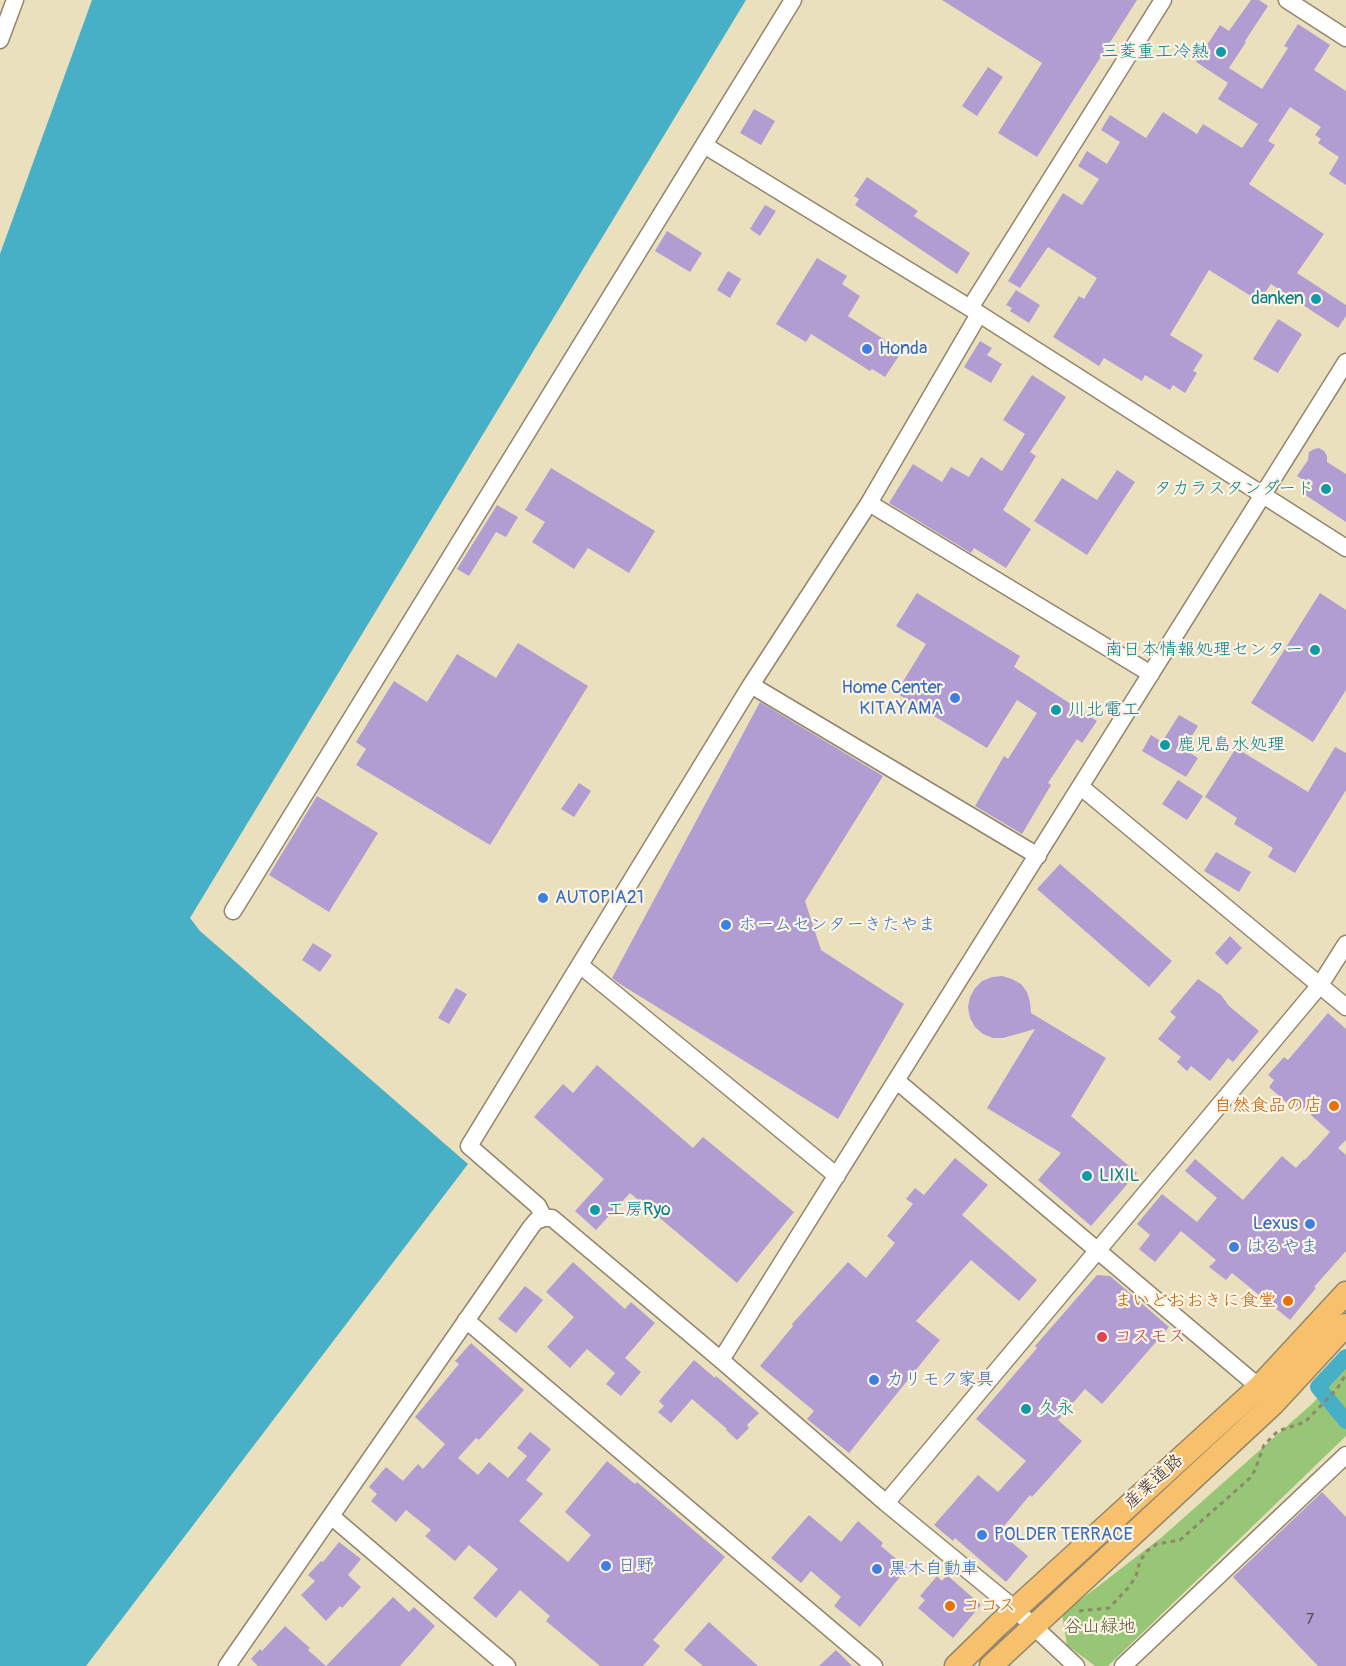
<!DOCTYPE html>
<meta charset="utf-8">
<style>
body{margin:0}
canvas{display:block;background:#eae0bd}
</style>
<canvas width="1346" height="1666"></canvas>
<script>
const g = document.querySelector('canvas').getContext('2d');
g.lineJoin = 'round';
function fill(path, color) { g.fillStyle = color; g.fill(path, 'evenodd'); }
const toPath = rows => new Path2D(rows.map(r => 'M' + r).join(''));
function strokePath(path, color, width, dash) { g.strokeStyle = color; g.lineWidth = width; g.lineCap = dash ? 'butt' : 'round'; g.setLineDash(dash || []); g.stroke(path); }
function write(font, color, halo, rows, align = 'center') {
  g.font = font + ' Pangolin,"Klee One",sans-serif'; g.lineWidth = 4.5; g.setLineDash([]); g.textBaseline = 'middle'; g.strokeStyle = halo; g.fillStyle = color; for (const [text, x, y, turn = 0] of rows) {
    g.save(); g.translate(x, y); g.rotate((+turn || 0) * Math.PI / 180); g.textAlign = isNaN(turn) ? turn : align; if (halo) g.strokeText(text, 0, 0); g.fillText(text, 0, 0); g.restore();
  }
}
fill(toPath([
 [1346,1368,1346,1436,1108,1666,1095,1666,1067,1645,1062,1614,1162,1537,1313,1403]
]), '#97c776');
fill(toPath([
 [92,0,746,0,190,918,200,931,468,1164,86,1666,0,1666,0,254]
]), '#48b0c6');
strokePath(toPath([
 [1346,1357,1318,1387,1346,1421]
]), '#48b0c6', 16);
fill(toPath([
 [942,0,1137,0,1037,157,998,133,1042,63],
 [1251,0,1259,0,1268,6,1245,41,1246,42,1229,68,1262,89,1288,48,1284,46,1298,24,1330,45,1314,70,1346,91,1346,185,1329,174,1339,157,1318,143,1321,139,1315,135,1321,127,1290,107,1268,141,1275,145,1249,184,1324,234,1297,273,1346,305,1346,316,1338,328,1271,284,1259,301,1209,270,1170,335,1203,355,1193,371,1197,373,1185,393,1173,385,1170,390,1145,375,1142,381,1104,358,1099,366,1053,337,1079,296,1084,299,1097,278,1048,247,1020,288,1008,281,1063,193,1082,205,1099,179,1078,166,1087,151,1107,164,1120,142,1101,130,1110,115,1146,138,1163,112,1197,134,1203,124,1242,148,1258,124,1218,99,1228,83,1196,62,1220,25,1229,31],
 [988,67,1003,77,977,116,962,106],
 [754,109,775,121,761,145,740,133],
 [867,177,918,211,914,216,970,253,957,274,855,205,859,199,854,196],
 [765,205,776,211,760,236,750,229],
 [667,231,702,253,690,272,655,251],
 [817,258,847,276,842,284,860,296,848,316,902,351,885,377,872,369,870,371,811,334,806,342,776,324],
 [728,271,741,279,730,298,717,290],
 [1016,290,1040,305,1029,323,1010,311,1012,308,1006,305],
 [1278,319,1302,334,1278,373,1253,359],
 [980,341,992,348,987,355,1002,364,991,383,964,367],
 [1032,375,1066,397,1030,452,1036,456,1003,510,1031,529,1006,568,974,548,971,553,889,503,913,464,942,482,951,467,969,477,981,457,1002,471,1025,434,1003,420],
 [1319,448,1324,451,1327,456,1327,462,1346,474,1346,522,1304,494,1310,484,1297,476,1308,460,1309,452,1314,449],
 [551,468,655,531,629,573,588,548,574,569,532,542,545,522,525,510],
 [1117,470,1135,482,1087,555,1034,521,1062,478,1097,500],
 [497,505,518,517,506,537,496,532,469,576,457,569],
 [917,593,1020,656,1014,667,1097,721,1082,743,1077,739,1048,783,1051,785,1022,834,975,806,1004,756,1008,759,1037,713,1017,700,987,748,896,693,926,644,896,626],
 [1320,593,1346,610,1346,690,1313,742,1251,703],
 [518,643,588,686,490,845,356,765,366,749,356,742,394,681,427,702,457,654,496,678],
 [760,702,883,776,805,901,821,950,904,1004,838,1119,620,984,612,978],
 [1179,715,1198,726,1184,749,1198,758,1186,777,1142,751,1151,735,1162,742],
 [1335,747,1346,753,1346,790,1295,873,1268,857,1273,848,1234,824,1237,818,1205,797,1236,748,1308,792],
 [1178,780,1203,796,1187,820,1162,804],
 [579,783,591,791,574,817,561,809],
 [317,796,378,833,329,912,269,875],
 [1216,852,1251,872,1239,892,1204,871],
 [1060,864,1172,961,1149,987,1037,889],
 [1230,936,1242,948,1227,965,1215,953],
 [313,943,332,955,320,972,302,960],
 [1002,976,1012,979,1021,984,1027,992,1030,1002,1031,1013,1106,1058,1071,1116,1137,1173,1091,1226,1038,1180,1061,1153,987,1108,1035,1029,1003,1038,993,1038,983,1034,975,1027,970,1018,968,1007,970,997,975,988,982,981,992,977],
 [1198,979,1221,995,1229,1006,1259,1031,1233,1062,1228,1058,1210,1081,1191,1066,1187,1071,1177,1062,1181,1057,1158,1039,1176,1017,1170,1012],
 [456,988,467,994,449,1024,438,1018],
 [1328,1013,1346,1029,1346,1140,1338,1148,1346,1155,1346,1251,1314,1287,1316,1288,1290,1320,1232,1273,1226,1280,1209,1267,1216,1260,1181,1231,1155,1262,1139,1249,1150,1235,1137,1224,1162,1194,1197,1222,1217,1198,1185,1171,1195,1159,1243,1200,1282,1156,1296,1168,1304,1159,1305,1160,1330,1132,1302,1107,1297,1112,1269,1087,1274,1080,1268,1075,1284,1057,1288,1060],
 [597,1065,693,1148,703,1137,794,1212,737,1283,630,1193,596,1230,575,1211,604,1179,534,1117,563,1084,573,1093],
 [955,1158,988,1185,962,1215,1037,1280,1019,1301,971,1260,916,1321,940,1340,849,1453,807,1419,814,1411,760,1366,793,1326,792,1324,848,1262,866,1278,895,1243,887,1236,913,1204,906,1199,915,1188,924,1195],
 [573,1262,625,1309,631,1302,655,1323,625,1358,641,1372,621,1396,606,1384,615,1373,587,1349,570,1368,547,1347,574,1317,546,1292],
 [1097,1275,1110,1276,1169,1327,1102,1404,1085,1389,1058,1420,1082,1441,1032,1497,1030,1495,999,1532,1028,1556,1006,1582,955,1538,953,1541,934,1525,978,1475,998,1492,1026,1461,976,1419,1037,1348,1035,1346],
 [525,1286,543,1300,516,1333,498,1319],
 [471,1343,524,1390,479,1440,476,1438,458,1458,478,1475,489,1462,508,1478,527,1456,517,1448,530,1432,551,1449,526,1480,543,1494,519,1521,568,1562,591,1535,565,1512,607,1461,635,1484,637,1482,725,1557,653,1640,660,1646,643,1666,600,1666,546,1621,550,1616,520,1590,496,1618,473,1598,498,1569,469,1545,455,1561,425,1536,431,1530,406,1510,396,1522,371,1501,377,1494,369,1487,386,1467,403,1481,418,1464,423,1469,445,1444,415,1417,459,1364,455,1361],
 [694,1360,715,1378,716,1376,759,1413,747,1425,749,1428,737,1440,726,1430,727,1429,692,1399,671,1423,658,1412,664,1406,659,1401],
 [1322,1492,1346,1517,1346,1666,1318,1666,1233,1577],
 [809,1515,841,1542,858,1521,883,1543,881,1546,907,1568,860,1627,834,1606,841,1597,811,1571,801,1583,771,1558],
 [339,1542,361,1559,348,1575,361,1587,342,1608,340,1606,326,1621,301,1595,315,1581,308,1575,321,1561,323,1562],
 [947,1575,981,1605,953,1638,918,1608,925,1600,920,1596,937,1576,942,1581],
 [393,1597,409,1612,414,1607,435,1626,400,1666,258,1666,251,1659,260,1649,262,1651,285,1626,310,1648,308,1650,326,1666],
 [709,1622,758,1666,703,1666,684,1650],
 [836,1650,852,1666,819,1666]
]), '#b29dd2');
const minor = toPath([
 [1287,0,1346,38],
 [0,40,15,0],
 [704,145,970,308,1346,548],
 [970,308,1163,0],
 [869,503,1151,674],
 [751,685,1038,856],
 [1081,787,1346,1007],
 [233,911,793,0],
 [580,965,837,1176],
 [897,1081,1259,1387],
 [544,1218,538,1206,469,1146,751,685,869,503,979,314],
 [466,1320,874,1666],
 [721,1360,1346,362],
 [886,1503,1320,985,1346,944],
 [331,1516,507,1666],
 [227,1666,531,1227,536,1221,544,1218,552,1218,721,1360,886,1503,1015,1609,1076,1666],
 [1123,1666,1346,1455]
]);
const major = toPath([
 [956,1666,998,1625,1259,1387,1346,1293],
 [991,1666,1273,1404,1346,1325]
]);
strokePath(minor, '#92856e', 19);
strokePath(major, '#92856e', 25);
strokePath(toPath([
 [1079,1611,1109,1608,1129,1587,1136,1576,1140,1561,1147,1551,1157,1544,1180,1540,1250,1478,1255,1470,1264,1445,1278,1431,1305,1422,1337,1389,1346,1374]
]), '#92856e', 3, [4.5, 4.5]);
strokePath(minor, '#fff', 16);
strokePath(major, '#f7c06c', 22);
for (const [x, y, r, color] of [
 [1221,52,6,"#0f9aa8"],
 [1316,299,6,"#0f9aa8"],
 [867,349,6,"#3f7fe0"],
 [1326,489,6,"#0f9aa8"],
 [1315,650,6,"#0f9aa8"],
 [955,698,6,"#3f7fe0"],
 [1056,710,6,"#0f9aa8"],
 [1165,745,6,"#0f9aa8"],
 [543,898,6,"#3f7fe0"],
 [726,925,6,"#3f7fe0"],
 [1334,1106,6,"#e8710a"],
 [1087,1176,6,"#0f9aa8"],
 [595,1210,6,"#0f9aa8"],
 [1310,1224,6,"#3f7fe0"],
 [1234,1247,6,"#3f7fe0"],
 [1288,1301,6,"#e8710a"],
 [1102,1337,6,"#e0444e"],
 [874,1380,6,"#3f7fe0"],
 [1026,1409,6,"#0f9aa8"],
 [982,1535,6,"#3f7fe0"],
 [606,1566,6,"#3f7fe0"],
 [877,1569,6,"#3f7fe0"],
 [950,1606,6,"#e8710a"]
]) { const dot = new Path2D(); dot.arc(x, y, r, 0, 2 * Math.PI); g.fillStyle = color; g.fill(dot); strokePath(dot, '#fcf5e5', 2); }
write('15px', '#59474b', null, [
 ["7",1310,1620]
]);
write('18px', '#0d838f', '#fcf5e5', [
 ["三菱重工冷熱",1209,52,"right"],
 ["danken",1304,299,"right"],
 ["タカラスタンダード",1314,489,"right"],
 ["南日本情報処理センター",1303,650,"right"],
 ["川北電工",1068,710],
 ["鹿児島水処理",1177,745],
 ["LIXIL",1099,1176],
 ["工房Ryo",607,1210],
 ["久永",1038,1409]
], 'left');
write('18px', '#366cbe', '#fcf5e5', [
 ["Honda",879,349],
 ["Home Center",943,688,"right"],
 ["KITAYAMA",943,709,"right"],
 ["AUTOPIA21",555,898],
 ["ホームセンターきたやま",738,925],
 ["Lexus",1298,1224,"right"],
 ["はるやま",1246,1247],
 ["カリモク家具",886,1380],
 ["POLDER TERRACE",994,1535],
 ["日野",618,1566],
 ["黒木自動車",889,1569]
], 'left');
write('18px', '#c56008', '#fcf5e5', [
 ["自然食品の店",1322,1106],
 ["まいどおおきに食堂",1276,1301],
 ["ココス",962,1606,"left"]
], 'right');
write('18px', '#be3a42', '#fcf5e5', [
 ["コスモス",1114,1337]
], 'left');
write('18px', '#3b2a1e', '#fcf5e5', [
 ["産業道路",1154,1482,-42]
]);
write('18px', '#575938', '#fcf5e5', [
 ["谷山緑地",1100,1627]
]);
</script>
